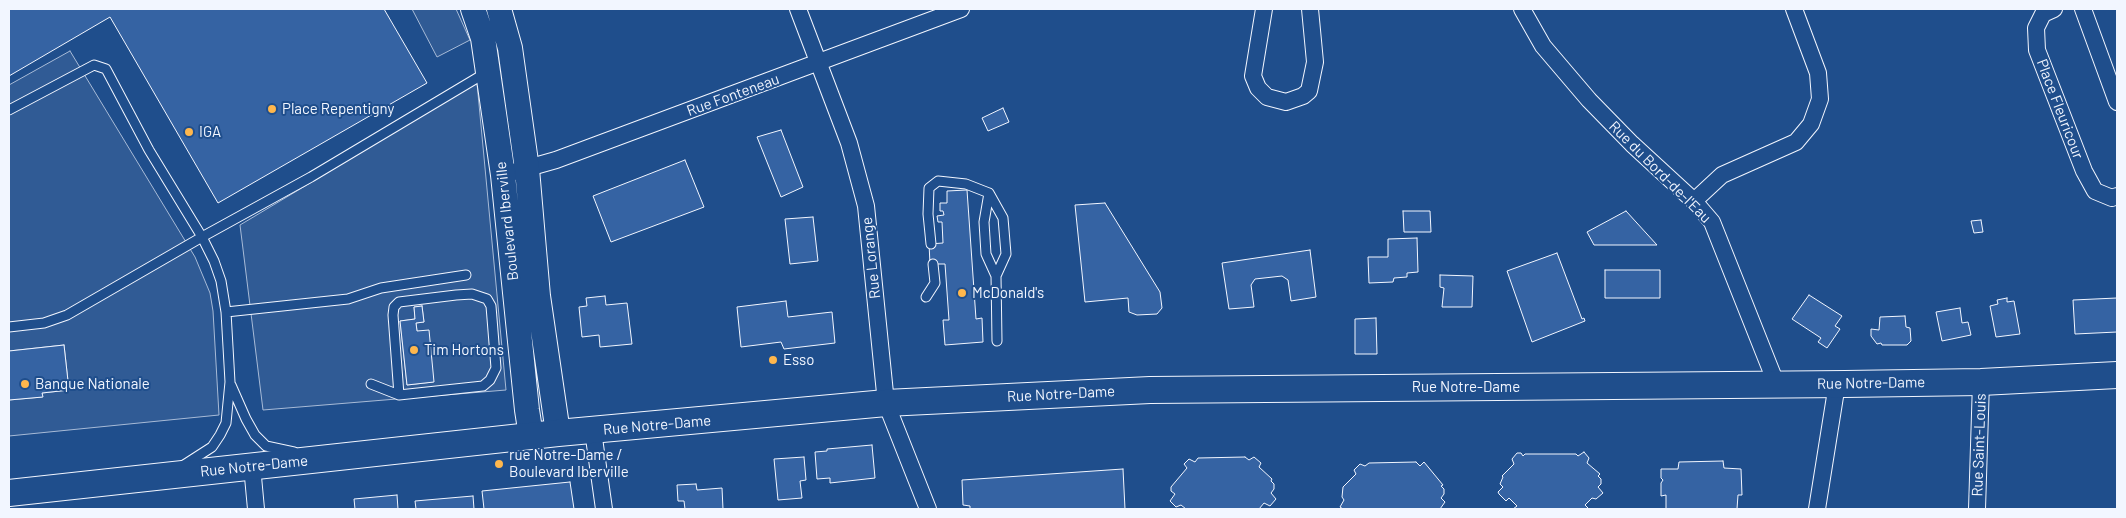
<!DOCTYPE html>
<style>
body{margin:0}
#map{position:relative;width:2126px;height:518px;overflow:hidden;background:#1f4e8c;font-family:Barlow,sans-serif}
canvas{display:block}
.frame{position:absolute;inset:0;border:10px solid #f2f6ff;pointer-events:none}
</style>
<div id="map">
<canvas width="2126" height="518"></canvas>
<div class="frame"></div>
</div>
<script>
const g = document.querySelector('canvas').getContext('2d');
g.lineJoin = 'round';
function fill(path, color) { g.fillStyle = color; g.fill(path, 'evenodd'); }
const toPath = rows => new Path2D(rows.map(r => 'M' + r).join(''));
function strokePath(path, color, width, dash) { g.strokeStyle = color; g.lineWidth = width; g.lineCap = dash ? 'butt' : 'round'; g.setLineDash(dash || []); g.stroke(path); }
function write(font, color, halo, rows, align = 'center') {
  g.font = font + ' Barlow,sans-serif'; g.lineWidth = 4; g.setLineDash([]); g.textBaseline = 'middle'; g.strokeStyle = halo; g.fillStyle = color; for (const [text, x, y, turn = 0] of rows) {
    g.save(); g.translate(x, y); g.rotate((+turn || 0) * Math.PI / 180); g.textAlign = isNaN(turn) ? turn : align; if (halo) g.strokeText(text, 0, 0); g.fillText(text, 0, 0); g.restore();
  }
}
const parking = toPath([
 [412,9,456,9,470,40,437,57,412,9],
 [70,51,195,257,210,293,213,311,219,415,9,436,9,400,42,397,42,393,69,390,64,345,9,351,9,85,70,51],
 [477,83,506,390,263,410,240,225,477,83],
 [422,306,424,322,416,323,417,331,433,382,407,385,400,321,415,319,414,307,422,306]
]);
fill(parking, '#305b95');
strokePath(parking, '#a8bbd7', 1);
const building = toPath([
 [9,9,384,9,427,83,218,203,110,17,9,76,9,9],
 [1003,108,1009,122,988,131,982,118,1003,108],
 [781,130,803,187,781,197,757,137,781,130],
 [685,160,704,207,611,242,593,196,685,160],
 [967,190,976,319,982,318,983,342,945,345,943,320,949,320,945,264,930,264,929,244,943,243,942,222,938,222,937,216,944,215,943,211,940,211,940,203,947,203,947,191,967,190],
 [1105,203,1160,292,1162,308,1157,314,1137,315,1129,312,1128,298,1085,302,1075,205,1105,203],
 [1403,211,1430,211,1431,232,1404,232,1403,211],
 [1626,211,1657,245,1594,245,1587,232,1626,211],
 [813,217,818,261,790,264,785,219,813,217],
 [1981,220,1983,232,1974,233,1971,221,1981,220],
 [1417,238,1418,272,1407,273,1407,277,1394,278,1393,282,1369,283,1368,257,1388,257,1388,239,1417,238],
 [1310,250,1316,297,1291,301,1288,280,1282,276,1255,279,1251,285,1254,307,1229,309,1222,263,1310,250],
 [1557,253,1582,319,1584,318,1585,321,1532,342,1507,271,1557,253],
 [1605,270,1660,270,1660,298,1605,298,1605,270],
 [1440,275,1473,276,1472,307,1442,307,1444,288,1440,287,1440,275],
 [1809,295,1842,316,1835,326,1840,329,1827,348,1818,342,1821,338,1792,319,1809,295],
 [605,296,606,305,627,303,632,344,600,347,599,335,582,337,579,307,587,306,586,298,605,296],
 [2007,298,2007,302,2014,301,2020,334,1996,337,1990,306,1998,304,1997,300,2007,298],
 [2117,298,2117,332,2075,334,2073,300,2117,298],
 [786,301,788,317,832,312,835,343,784,349,781,342,741,347,737,307,786,301],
 [422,306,424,322,416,323,417,331,429,330,434,382,407,385,400,321,415,319,414,307,422,306],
 [1960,308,1962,323,1968,322,1971,335,1942,341,1936,312,1960,308],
 [1905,316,1906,327,1910,328,1911,341,1907,345,1882,345,1881,343,1877,344,1871,336,1871,329,1879,330,1880,317,1905,316],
 [1376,318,1377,354,1355,354,1355,319,1376,318],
 [64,345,69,390,42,393,43,397,9,400,9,351,64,345],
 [872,445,875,478,830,483,830,478,817,479,815,452,827,451,827,449,872,445],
 [1584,452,1589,458,1587,463,1600,474,1598,476,1601,479,1601,484,1598,487,1603,493,1596,499,1592,498,1585,505,1589,509,1513,509,1517,506,1509,498,1506,501,1499,494,1498,492,1503,487,1500,484,1503,477,1502,476,1514,464,1512,459,1517,453,1521,453,1523,456,1525,454,1576,454,1578,456,1584,452],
 [804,457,806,480,800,481,802,498,778,500,774,459,804,457],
 [1245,457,1249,460,1254,457,1261,463,1259,467,1272,479,1271,481,1274,484,1274,489,1271,493,1276,499,1270,506,1264,503,1259,509,1186,509,1181,505,1176,507,1170,501,1175,494,1171,491,1171,487,1187,468,1184,464,1189,459,1195,462,1198,458,1245,457],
 [1723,461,1724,468,1741,469,1742,495,1738,495,1737,509,1666,509,1666,495,1661,496,1661,483,1663,480,1661,478,1661,469,1678,469,1679,462,1723,461],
 [1416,462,1420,466,1424,462,1443,485,1441,486,1444,489,1444,494,1441,498,1445,502,1440,509,1343,509,1340,507,1344,500,1342,497,1343,487,1356,474,1354,470,1360,464,1365,466,1369,463,1416,462],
 [1123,469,1125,509,970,509,970,506,963,505,962,480,1123,469],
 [570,482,574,509,484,509,482,491,570,482],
 [696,484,697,490,722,488,723,509,685,509,684,501,678,501,677,485,696,484],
 [397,495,398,509,355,509,354,499,397,495],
 [473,496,474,509,416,509,415,501,473,496]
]);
fill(building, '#3563a3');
strokePath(building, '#f2f6ff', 1);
const lane = toPath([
 [9,110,94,65,106,69,149,150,202,237,214,261,221,281,226,312,230,382,226,423,220,435,212,447,184,465],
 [989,193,984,222,986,254,996,276],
 [931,244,928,214,929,188,938,181,966,184,989,193,1003,218,1006,254,996,276,997,341],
 [926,297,935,283,933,264],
 [226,312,348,299,381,288,466,275],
 [9,327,44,323,67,315,202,237,311,177,487,72],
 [371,384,399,395,483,386,490,380,496,368,491,306,487,299,472,294,456,295,399,302,394,307,393,315,399,395],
 [231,385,246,419,255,435,266,446,294,452]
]);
const street = toPath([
 [798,9,849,143,866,206,886,403,928,509],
 [1264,9,1253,76,1258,88,1267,97,1286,102,1303,96,1309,91,1315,62,1310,9],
 [1522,9,1543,46,1589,100,1632,144,1694,201,1712,222,1776,383],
 [2054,9,2043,14,2036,28,2037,50,2084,171,2095,191,2112,198,2117,196],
 [2083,9,2117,102],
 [503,175,556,160,961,9],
 [1694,201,1722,175,1796,142,1811,124,1820,99,1818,73,1794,9],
 [593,431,604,509],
 [252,466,256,509],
 [1817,509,1837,384],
 [1977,509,1981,382]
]);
const secondary = toPath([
 [473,9,483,38,503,175,527,410,531,436],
 [499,9,510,48,527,169,538,296,558,433]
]);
const primary = toPath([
 [9,493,558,433,886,403,1150,390,1845,384,1981,382,2117,375]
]);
strokePath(lane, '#f2f6ff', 11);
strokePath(street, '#f2f6ff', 18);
strokePath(secondary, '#f2f6ff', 26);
strokePath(primary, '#f2f6ff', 28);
strokePath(lane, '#1f4e8c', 9);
strokePath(street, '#1f4e8c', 16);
strokePath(secondary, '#1f4e8c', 24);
strokePath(primary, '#1f4e8c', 26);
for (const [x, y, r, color] of [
 [272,109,5,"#ffb74d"],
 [189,132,5,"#ffb74d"],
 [962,293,5,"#ffb74d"],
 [414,350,5,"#ffb74d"],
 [773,360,5,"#ffb74d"],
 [25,384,5,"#ffb74d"],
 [499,464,5,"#ffb74d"]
]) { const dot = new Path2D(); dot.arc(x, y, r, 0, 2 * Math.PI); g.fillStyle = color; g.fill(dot); strokePath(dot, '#1f4e8c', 2); }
write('15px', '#f2f6ff', '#1f4e8c', [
 ["Rue Fonteneau",733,95,-20],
 ["Place Fleuricour",2060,109,69],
 ["Rue du Bord-de-l'Eau",1660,172,45],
 ["Boulevard Iberville",507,221,-96],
 ["Rue Lorange",871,258,-96],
 ["Rue Notre-Dame",1871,383,-1],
 ["Rue Notre-Dame",1466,387],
 ["Rue Notre-Dame",1061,394,-3],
 ["Rue Notre-Dame",657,425,-5],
 ["Rue Saint-Louis",1979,445,-88],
 ["Rue Notre-Dame",254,466,-6]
]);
write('15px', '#f2f6ff', '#1f4e8c', [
 ["Place Repentigny",282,109],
 ["IGA",199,132],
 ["McDonald's",972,293],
 ["Tim Hortons",424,350],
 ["Esso",783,360],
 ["Banque Nationale",35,384],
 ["rue Notre-Dame /",509,455],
 ["Boulevard Iberville",509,472]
], 'left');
</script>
